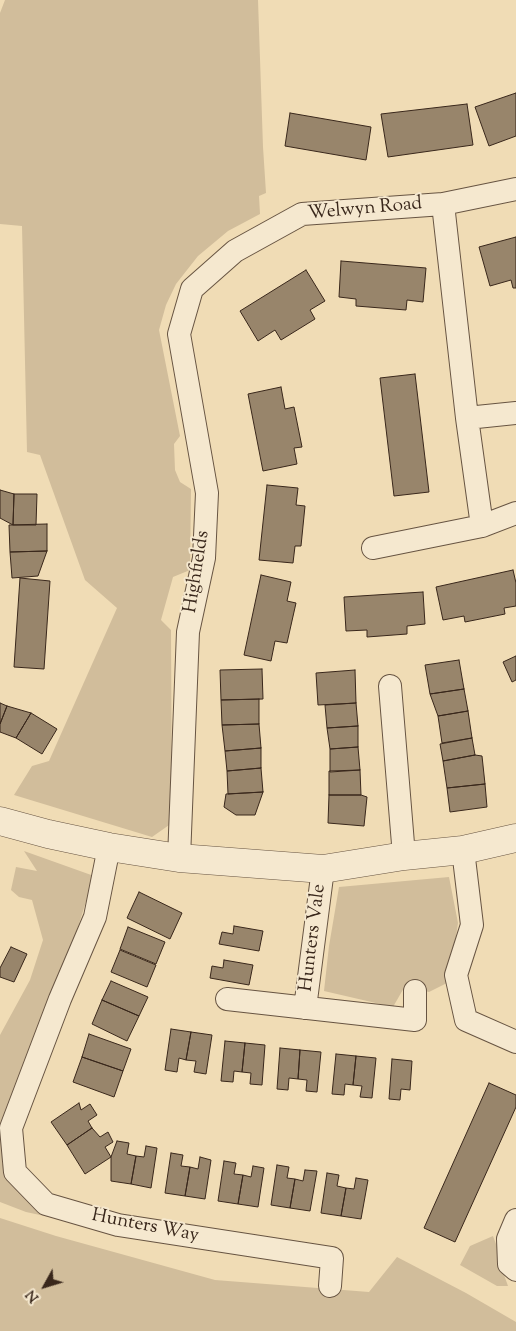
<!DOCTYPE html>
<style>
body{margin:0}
#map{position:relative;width:516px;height:1331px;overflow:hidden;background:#f0dcb5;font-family:"Sorts Mill Goudy",serif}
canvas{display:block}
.north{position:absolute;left:20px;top:1261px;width:50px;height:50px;-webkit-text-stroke:4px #f5e8cf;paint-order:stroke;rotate:231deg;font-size:14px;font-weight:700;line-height:20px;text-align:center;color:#39271b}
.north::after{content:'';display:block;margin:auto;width:18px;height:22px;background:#39271b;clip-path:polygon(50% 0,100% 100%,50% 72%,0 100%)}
</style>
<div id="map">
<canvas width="516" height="1331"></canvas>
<div class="north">N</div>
</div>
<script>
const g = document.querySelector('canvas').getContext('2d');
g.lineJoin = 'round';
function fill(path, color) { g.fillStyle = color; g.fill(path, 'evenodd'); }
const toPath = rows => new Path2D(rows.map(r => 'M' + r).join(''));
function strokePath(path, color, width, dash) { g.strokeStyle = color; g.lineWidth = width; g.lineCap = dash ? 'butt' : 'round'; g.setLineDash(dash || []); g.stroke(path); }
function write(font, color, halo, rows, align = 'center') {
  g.font = font + ' "Sorts Mill Goudy",serif'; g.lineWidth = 4; g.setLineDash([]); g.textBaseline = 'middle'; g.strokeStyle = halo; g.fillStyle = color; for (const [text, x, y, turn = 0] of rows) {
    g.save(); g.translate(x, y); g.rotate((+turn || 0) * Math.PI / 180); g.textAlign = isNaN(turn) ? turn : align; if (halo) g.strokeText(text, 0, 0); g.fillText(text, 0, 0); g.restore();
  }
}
fill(toPath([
 [5,0,258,0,263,147,266,193,259,196,260,214,228,231,198,256,176,284,166,305,159,330,180,436,174,444,175,470,180,482,191,489,190,570,173,577,161,620,171,630,172,823,152,837,14,795,32,766,49,761,117,608,85,580,40,455,27,452,22,226,0,224,0,13],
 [24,851,94,876,62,978,3,1123,2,1163,38,1212,77,1223,26,1212,0,1202,0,1035,30,980,43,940,32,900,19,897,11,890,16,867,37,871],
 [449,877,458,923,449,982,429,992,405,986,393,1007,324,991,329,946,339,887],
 [0,1218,56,1236,215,1280,369,1292,397,1257,466,1293,516,1322,516,1331,0,1331],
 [493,1236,499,1252,503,1272,508,1286,497,1286,460,1265,470,1246]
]), '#d1bd9b');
const building = toPath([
 [516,93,516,136,489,146,475,107,516,93],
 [467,104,473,145,388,157,381,114,467,104],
 [290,113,371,127,366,160,285,146,290,113],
 [516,237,516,288,513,288,511,280,490,286,479,247,516,237],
 [341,261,426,268,423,302,407,300,406,310,356,306,356,299,339,297,341,261],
 [306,270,325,301,310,310,315,319,281,340,275,330,258,341,240,311,306,270],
 [415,374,429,492,394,496,380,378,415,374],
 [281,387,285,409,294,407,302,447,294,448,297,464,263,471,248,394,281,387],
 [267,485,298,488,296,505,305,506,301,546,295,546,293,563,259,560,267,485],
 [0,490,14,494,13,525,0,518,0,490],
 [14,494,37,494,36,525,13,525,14,494],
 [47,524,47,551,10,552,9,525,47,524],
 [47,551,38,576,12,578,10,552,47,551],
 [513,570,516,583,516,606,504,608,505,614,465,622,464,616,443,620,436,587,513,570],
 [261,575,291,582,287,601,296,603,287,643,275,641,271,661,244,655,261,575],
 [20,578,50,581,44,669,14,667,20,578],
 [423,592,425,624,407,626,407,634,367,637,367,630,346,631,344,597,423,592],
 [516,656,516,680,512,682,503,662,516,656],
 [459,660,464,689,430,694,425,665,459,660],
 [262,669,263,699,221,700,220,670,262,669],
 [355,670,356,703,318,705,316,673,355,670],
 [464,689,468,711,438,716,430,694,464,689],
 [259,699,259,724,222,725,221,700,259,699],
 [0,703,7,706,0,724,0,703],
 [356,703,358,726,327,728,325,705,356,703],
 [7,706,31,713,16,738,0,732,0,724,7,706],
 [468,711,472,738,442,743,438,716,468,711],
 [31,713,57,729,42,754,16,738,31,713],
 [259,724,261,748,225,751,222,725,259,724],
 [358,726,358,747,330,749,327,728,358,726],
 [472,738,475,755,443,761,440,744,472,738],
 [358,747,360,770,330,772,330,749,358,747],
 [261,748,261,768,227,771,225,751,261,748],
 [475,755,482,756,485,784,447,788,443,761,475,755],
 [261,768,263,792,228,794,227,771,261,768],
 [360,770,361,795,329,795,329,771,360,770],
 [485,784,487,807,450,812,447,788,485,784],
 [263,792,255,815,236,815,224,807,226,794,263,792],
 [329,795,361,795,367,797,364,826,328,823,329,795],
 [139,892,182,913,170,939,127,918,139,892],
 [234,926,263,931,259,951,219,944,222,932,233,934,234,926],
 [128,927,165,942,156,964,120,949,128,927],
 [11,947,27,954,14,982,0,977,0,968,11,947],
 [120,950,156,965,147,987,111,972,120,950],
 [224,960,253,965,249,985,210,978,212,966,223,968,224,960],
 [111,981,148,997,139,1016,102,1000,111,981],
 [102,1000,139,1016,127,1041,92,1024,102,1000],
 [171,1029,191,1032,186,1060,179,1058,177,1072,165,1070,171,1029],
 [191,1032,212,1035,206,1074,194,1072,196,1061,186,1060,191,1032],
 [89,1034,131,1049,123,1071,82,1057,89,1034],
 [225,1041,245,1043,242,1072,234,1071,233,1082,221,1081,225,1041],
 [245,1043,265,1045,262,1085,250,1084,251,1073,242,1072,245,1043],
 [280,1048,300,1050,298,1079,289,1078,288,1090,277,1089,280,1048],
 [300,1050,321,1052,317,1092,306,1091,307,1080,298,1079,300,1050],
 [336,1054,356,1056,353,1085,345,1084,344,1095,332,1094,336,1054],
 [356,1056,376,1058,372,1098,360,1097,362,1086,353,1085,356,1056],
 [82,1057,123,1071,114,1097,73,1082,82,1057],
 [392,1059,412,1061,410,1090,401,1089,400,1100,389,1099,392,1059],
 [489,1083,516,1095,516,1107,455,1242,424,1228,489,1083],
 [79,1103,81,1110,90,1104,97,1115,88,1121,92,1128,67,1145,51,1122,79,1103],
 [92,1128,100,1137,108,1132,113,1142,105,1147,111,1157,85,1174,67,1145,92,1128],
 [117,1141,129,1143,127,1154,136,1156,131,1184,111,1181,111,1157,117,1141],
 [146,1146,157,1148,151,1188,131,1184,136,1156,144,1157,146,1146],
 [171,1153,183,1155,181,1166,190,1167,185,1196,165,1193,171,1153],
 [200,1157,211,1160,205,1199,185,1196,190,1167,198,1169,200,1157],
 [224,1161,236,1163,234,1174,243,1175,238,1204,218,1201,224,1161],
 [277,1165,289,1167,287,1178,295,1179,290,1208,271,1205,277,1165],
 [253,1166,264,1168,258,1207,238,1204,243,1175,251,1177,253,1166],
 [305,1170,317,1171,310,1211,290,1208,295,1179,303,1181,305,1170],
 [327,1173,339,1175,337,1186,346,1188,341,1216,321,1213,327,1173],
 [356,1178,368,1180,361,1219,341,1216,346,1188,354,1189,356,1178]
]);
fill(building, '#98856b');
strokePath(building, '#39271b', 1);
const minor = toPath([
 [443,204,467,418,482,526],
 [467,418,516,413],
 [373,548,482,526,516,513],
 [390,686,404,856],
 [109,847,95,917,60,999,11,1128,15,1172,46,1204,118,1225,332,1258,330,1286],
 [463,850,472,925,456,975,466,1020,516,1042],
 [179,858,188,632,204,558,207,493,179,334,192,289,235,251,302,214,443,204,516,189],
 [227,999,415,1020,415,991],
 [305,1008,323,869],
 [516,1220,508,1239,509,1264,516,1270]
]);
const tertiary = toPath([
 [0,821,48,834,109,847,179,858,323,869,404,856,463,850,516,838]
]);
strokePath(minor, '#675442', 24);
strokePath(tertiary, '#675442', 29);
strokePath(minor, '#f5e8cf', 22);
strokePath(tertiary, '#f5e8cf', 28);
write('19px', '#39271b', '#f5e8cf', [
 ["Welwyn Road",365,210,-5],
 ["Highfields",198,572,-81],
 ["Hunters Vale",314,938,-83],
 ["Hunters Way",145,1227,11]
]);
</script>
